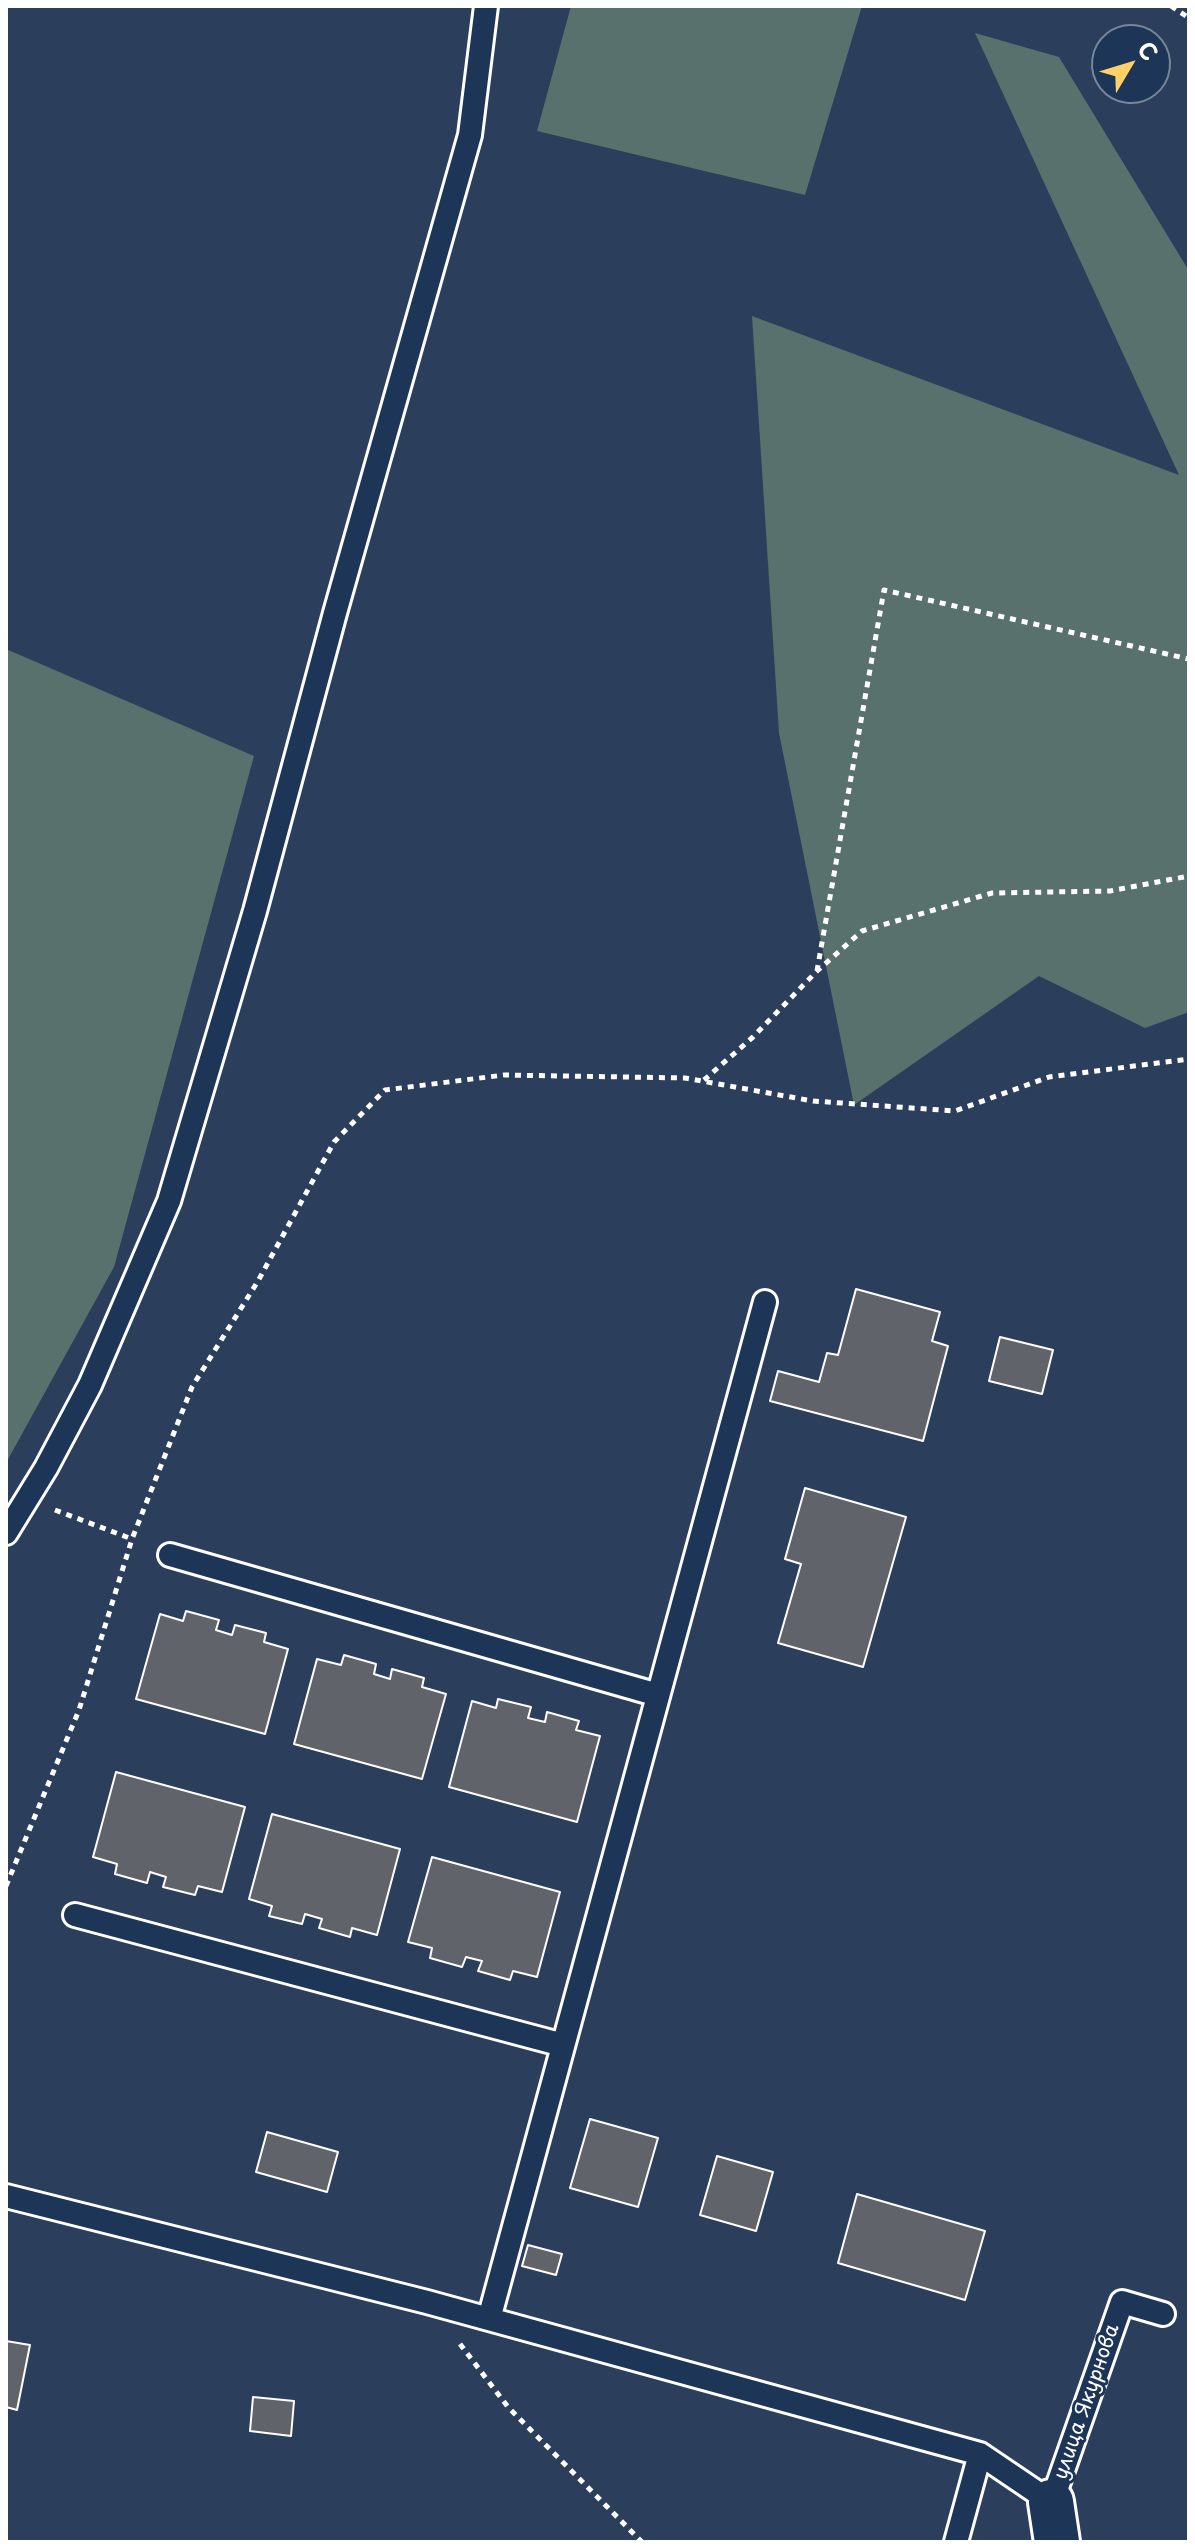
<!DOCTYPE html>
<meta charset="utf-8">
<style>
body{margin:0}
#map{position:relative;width:1195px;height:2548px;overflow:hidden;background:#2b3e5b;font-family:"Playpen Sans",sans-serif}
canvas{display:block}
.frame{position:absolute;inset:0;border:8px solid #fff;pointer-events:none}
.north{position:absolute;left:1091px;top:24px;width:80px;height:80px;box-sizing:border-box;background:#1d3557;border:2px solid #77869a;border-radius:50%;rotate:52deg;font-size:22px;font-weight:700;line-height:32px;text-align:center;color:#fff}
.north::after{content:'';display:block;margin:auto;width:28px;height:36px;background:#ffd166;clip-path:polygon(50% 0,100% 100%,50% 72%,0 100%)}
</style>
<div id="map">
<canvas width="1195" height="2548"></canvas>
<div class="frame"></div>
<div class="north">С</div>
</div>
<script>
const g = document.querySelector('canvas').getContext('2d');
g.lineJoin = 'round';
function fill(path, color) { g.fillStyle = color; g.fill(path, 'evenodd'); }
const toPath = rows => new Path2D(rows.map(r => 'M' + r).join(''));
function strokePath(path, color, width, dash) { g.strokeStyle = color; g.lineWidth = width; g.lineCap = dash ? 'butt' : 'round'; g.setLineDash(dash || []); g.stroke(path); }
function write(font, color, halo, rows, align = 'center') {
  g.font = font + ' "Playpen Sans",sans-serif'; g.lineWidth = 6; g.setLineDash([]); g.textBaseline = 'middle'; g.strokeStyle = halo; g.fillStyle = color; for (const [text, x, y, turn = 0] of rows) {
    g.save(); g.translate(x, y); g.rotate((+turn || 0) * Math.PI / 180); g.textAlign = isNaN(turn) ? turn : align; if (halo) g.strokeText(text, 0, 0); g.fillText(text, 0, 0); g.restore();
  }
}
fill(toPath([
 [571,6,862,6,805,195,537,131],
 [975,33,1059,57,1189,271,1189,1012,1145,1028,1039,976,854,1105,779,733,752,316,1179,475],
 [6,649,254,756,114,1267,6,1463]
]), '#58716d');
const building = toPath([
 [856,1289,940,1312,932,1341,948,1346,923,1441,770,1401,778,1371,819,1382,827,1353,838,1355,856,1289],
 [1000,1337,1053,1350,1042,1394,989,1381,1000,1337],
 [805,1488,906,1517,863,1667,778,1643,801,1564,785,1559,805,1488],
 [186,1611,219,1620,216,1630,232,1635,235,1625,266,1633,264,1642,288,1649,265,1734,136,1699,160,1614,183,1621,186,1611],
 [344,1655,376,1664,374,1674,390,1679,392,1669,424,1678,422,1687,446,1694,422,1779,294,1744,317,1659,341,1665,344,1655],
 [498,1699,531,1707,528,1718,545,1722,547,1712,579,1721,576,1730,600,1736,577,1822,449,1787,472,1701,496,1708,498,1699],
 [116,1772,245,1807,222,1892,198,1886,195,1895,163,1887,166,1877,150,1872,147,1883,115,1874,117,1864,93,1857,116,1772],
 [272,1814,400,1849,377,1935,352,1928,350,1937,319,1928,322,1919,305,1914,302,1924,269,1916,272,1906,249,1899,272,1814],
 [432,1857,560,1892,537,1977,513,1971,510,1980,478,1971,482,1961,466,1957,462,1967,430,1958,432,1948,408,1942,432,1857],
 [590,2119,658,2138,638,2207,570,2188,590,2119],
 [267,2132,338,2152,327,2192,256,2172,267,2132],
 [717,2156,773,2172,756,2231,700,2215,717,2156],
 [857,2194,985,2231,965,2300,838,2263,857,2194],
 [528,2245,562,2254,556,2275,522,2266,528,2245],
 [6,2341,30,2345,17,2410,6,2407,6,2341],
 [253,2397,294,2401,291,2436,250,2431,253,2397]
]);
fill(building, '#61636b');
strokePath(building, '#fff', 2);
const lane = toPath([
 [6,1533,46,1468,90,1385,169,1201,255,911,335,613,470,135,486,6],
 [170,1555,658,1695],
 [75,1915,563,2045],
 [6,2196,427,2302,980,2454,1051,2502],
 [489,2319,765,1302],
 [1049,2510,1122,2302,1163,2314],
 [956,2542,980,2454]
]);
const street = toPath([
 [1051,2502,1057,2542]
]);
strokePath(lane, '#fff', 28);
strokePath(street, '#fff', 50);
strokePath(toPath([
 [1171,6,1189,18],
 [817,971,884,590,1189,659],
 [704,1080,753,1037,817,971,862,931,992,893,1110,891,1189,876],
 [55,1510,132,1539],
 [6,1886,79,1710,132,1539,192,1387,258,1281,334,1142,385,1090,504,1075,685,1078,813,1101,955,1111,1049,1077,1189,1059],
 [460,2344,508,2407,642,2542]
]), '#fff', 5, [6, 6]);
strokePath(lane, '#1d3557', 22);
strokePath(street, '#1d3557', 44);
write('20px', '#fff', '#1d3557', [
 ["улица Якурнова",1087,2402,-71]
]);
</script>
